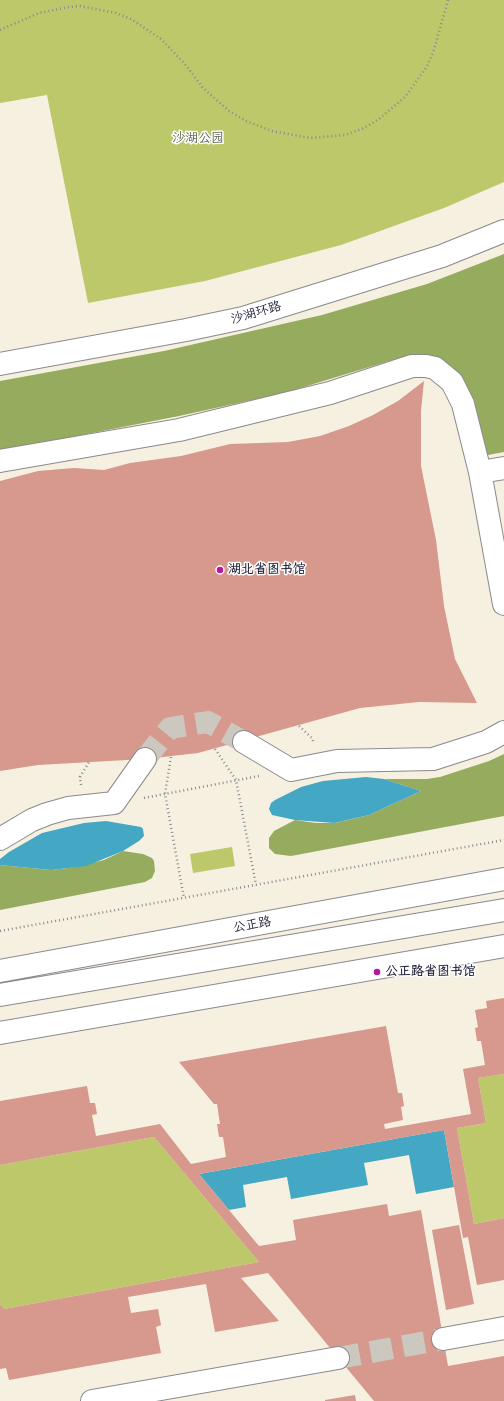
<!DOCTYPE html>
<meta charset="utf-8">
<style>
body{margin:0}
canvas{display:block;background:#f6f0e0}
</style>
<canvas width="504" height="1401"></canvas>
<script>
const g = document.querySelector('canvas').getContext('2d');
g.lineJoin = 'round';
function fill(path, color) { g.fillStyle = color; g.fill(path, 'evenodd'); }
const toPath = rows => new Path2D(rows.map(r => 'M' + r).join(''));
function strokePath(path, color, width, dash) { g.strokeStyle = color; g.lineWidth = width; g.lineCap = dash ? 'butt' : 'round'; g.setLineDash(dash || []); g.stroke(path); }
function write(font, color, halo, rows, align = 'center') {
  g.font = font + ' "Patrick Hand","LXGW WenKai TC",sans-serif'; g.lineWidth = 3; g.setLineDash([]); g.textBaseline = 'middle'; g.strokeStyle = halo; g.fillStyle = color; for (const [text, x, y, turn = 0] of rows) {
    g.save(); g.translate(x, y); g.rotate((+turn || 0) * Math.PI / 180); g.textAlign = isNaN(turn) ? turn : align; if (halo) g.strokeText(text, 0, 0); g.fillText(text, 0, 0); g.restore();
  }
}
fill(toPath([
 [0,0,504,0,504,182,444,208,341,245,205,281,88,303,47,95,0,103],
 [232,847,235,866,193,873,190,854],
 [504,1074,504,1218,474,1224,457,1128,486,1123,478,1078],
 [154,1137,259,1262,4,1309,0,1304,0,1165]
]), '#bcc86a');
fill(toPath([
 [504,254,504,452,488,455,485,453,479,442,465,382,452,367,437,360,412,357,389,361,284,393,179,416,0,451,0,381,164,351,322,315,427,284],
 [504,754,504,816,291,856,275,854,269,848,269,838,274,831,295,820,316,823,334,823,352,819,369,815,421,791,384,779,427,779,440,777,489,761],
 [123,851,143,854,152,858,154,861,155,871,152,878,145,882,0,910,0,865,51,870,69,868,104,860]
]), '#95ac5e');
fill(toPath([
 [366,777,384,779,421,791,369,815,334,823,295,820,272,815,269,809,271,803,275,800,301,787,323,781],
 [106,821,141,827,143,829,144,836,139,841,123,851,86,866,51,870,0,865,0,859,9,852,42,833,84,823],
 [444,1130,454,1187,416,1194,409,1155,364,1163,368,1185,291,1199,287,1177,243,1185,246,1207,229,1210,199,1174]
]), '#44a7c4');
fill(toPath([
 [424,381,421,411,421,466,436,540,444,606,455,659,477,703,419,702,360,708,198,753,145,759,38,765,0,771,0,481,38,471,74,468,104,470,130,463,181,456,230,444,288,442,320,436,349,426,373,415,398,401],
 [504,998,504,1074,478,1078,486,1123,457,1128,474,1224,504,1218,504,1280,477,1285,468,1237,463,1238,444,1130,199,1174,259,1246,296,1240,293,1220,387,1204,389,1216,421,1210,448,1366,504,1356,504,1401,374,1401,268,1273,241,1278,279,1321,215,1332,206,1284,128,1297,131,1313,158,1309,161,1325,156,1327,161,1353,9,1380,6,1368,0,1369,0,1304,4,1309,259,1262,154,1137,0,1165,0,1101,87,1086,90,1103,95,1103,97,1114,92,1115,96,1136,160,1124,191,1164,226,1157,223,1137,219,1137,217,1124,220,1124,217,1104,214,1104,179,1062,386,1026,398,1093,402,1093,404,1106,401,1107,403,1120,384,1124,385,1129,471,1114,463,1069,485,1065,481,1041,477,1041,475,1028,478,1027,475,1010,487,1008,486,1001],
 [459,1225,474,1304,446,1310,432,1230],
 [355,1395,356,1401,325,1401,325,1400]
]), '#d7988d');
strokePath(toPath([
 [145,759,170,728,208,722,244,742],
 [338,1358,443,1339]
]), '#ccc7bf', 22, [22, 11]);
const minor = toPath([
 [0,461,179,430,330,393,412,366,426,366,435,368,452,382,463,404,480,472,504,604],
 [480,472,504,468],
 [244,742,291,770,337,761,433,759,486,742,504,732],
 [0,839,32,820,47,814,68,808,114,803,145,759],
 [0,1033,504,946],
 [443,1339,504,1328],
 [92,1401,338,1358]
]);
const major = toPath([
 [0,364,186,330,243,318,442,256,504,231],
 [0,971,504,879],
 [0,995,504,910]
]);
strokePath(minor, '#8c898e', 24);
strokePath(major, '#8c898e', 24);
strokePath(toPath([
 [0,30,39,13,69,7,80,6,116,13,131,19,161,39,185,64,203,88,229,111,246,121,272,131,310,138,345,135,364,128,379,119,405,97,426,68,433,53,448,0],
 [299,726,312,738,314,744],
 [215,749,236,780,256,885],
 [171,757,165,794,184,898],
 [81,785,80,777,89,762],
 [144,798,259,776],
 [0,931,504,840]
]), '#8c898e', 2.5, [1, 3]);
strokePath(minor, '#fff', 22);
strokePath(major, '#fff', 22);
for (const [x, y, r, color] of [
 [220,570,4,"#b5179e"],
 [377,972,4,"#b5179e"]
]) { const dot = new Path2D(); dot.arc(x, y, r, 0, 2 * Math.PI); g.fillStyle = color; g.fill(dot); strokePath(dot, '#fff', 1.5); }
write('13px', '#585c4b', '#fff', [
 ["沙湖公园",198,139]
]);
write('13px', '#22223b', '#fff', [
 ["沙湖环路",256,313,-16],
 ["公正路",252,925,-10]
]);
write('bold 13px', '#22223b', '#fff', [
 ["湖北省图书馆",228,570],
 ["公正路省图书馆",385,972]
], 'left');
</script>
